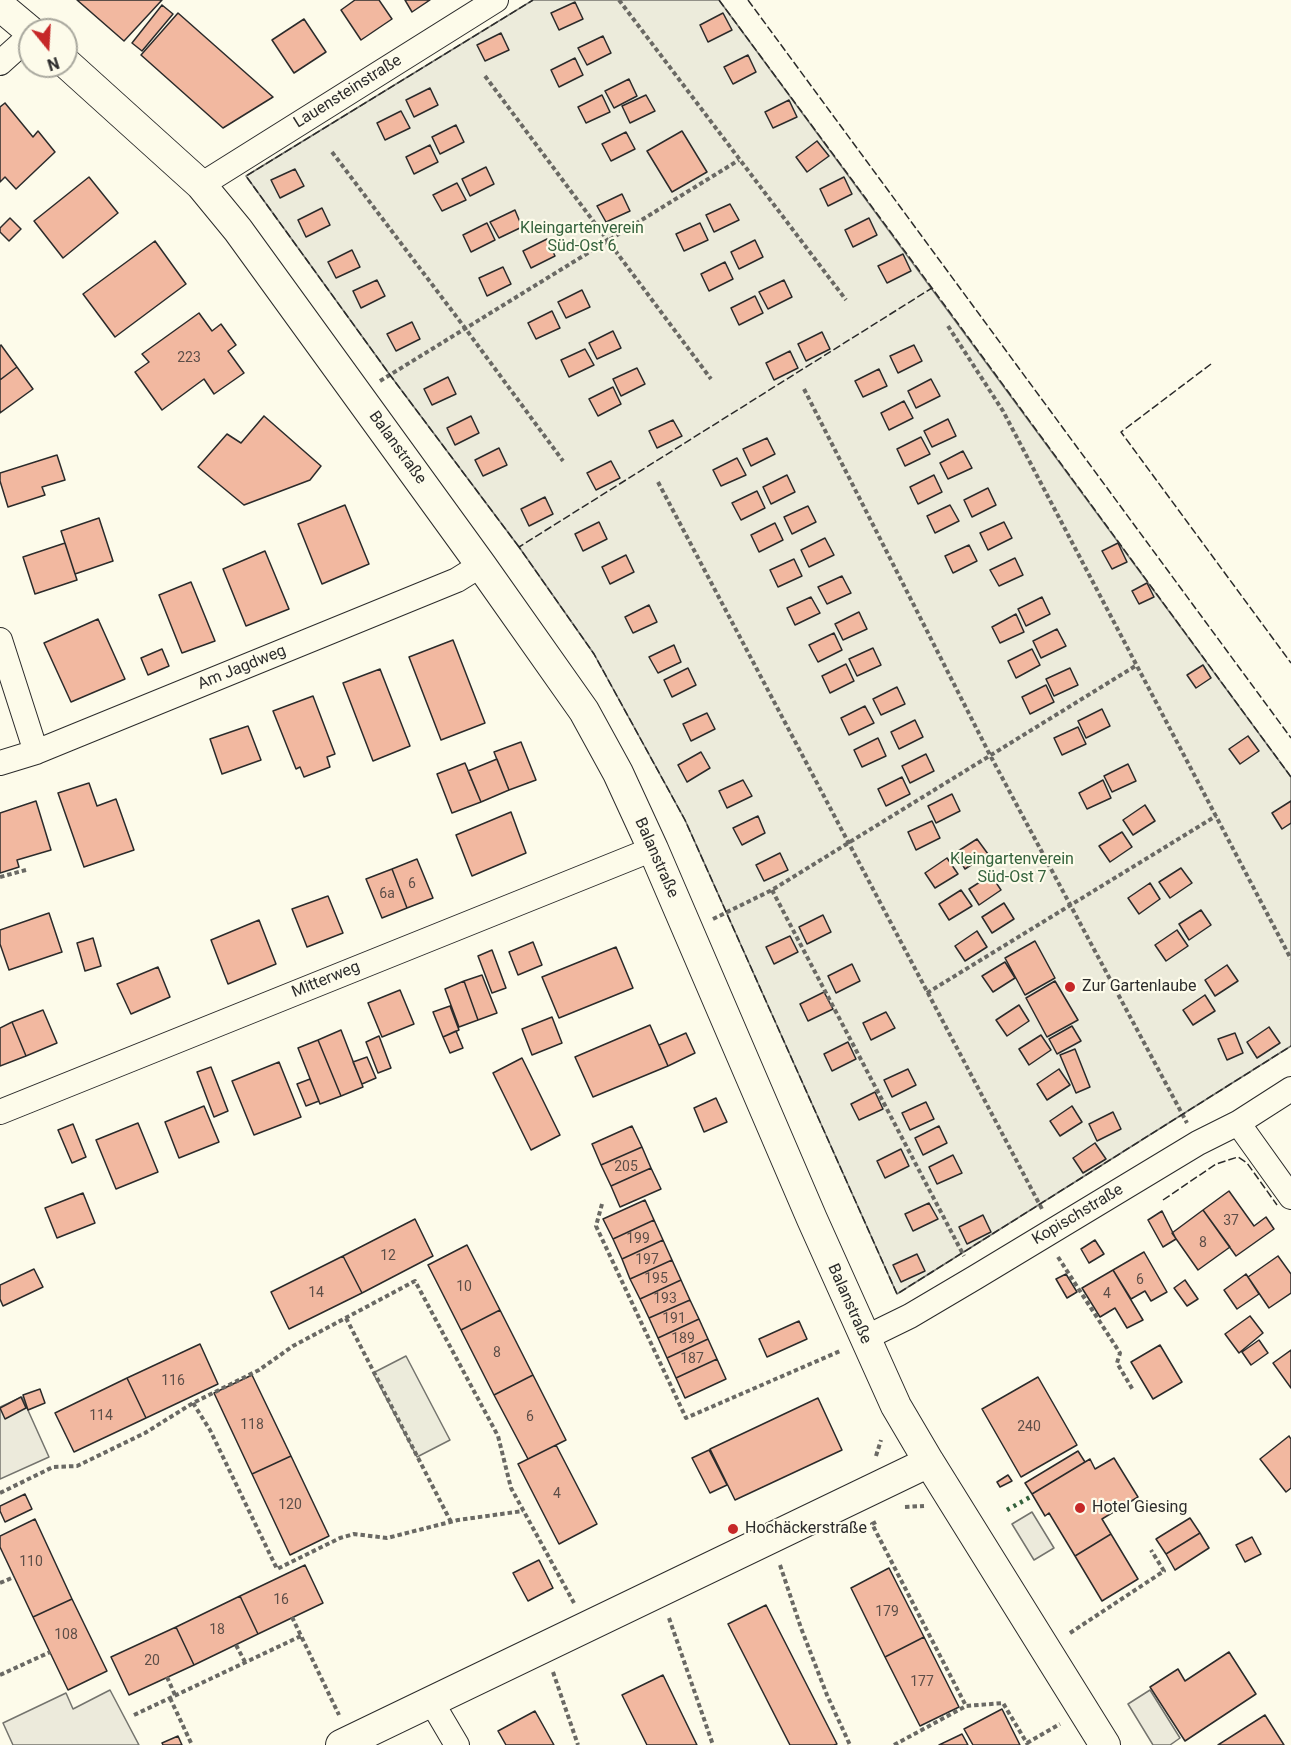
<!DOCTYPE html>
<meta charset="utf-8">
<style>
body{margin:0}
#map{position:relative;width:1291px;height:1745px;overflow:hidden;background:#fdfbea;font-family:Roboto,sans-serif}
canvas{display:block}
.north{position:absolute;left:18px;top:18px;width:60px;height:60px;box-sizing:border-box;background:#fdfbea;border:2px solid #a9a89e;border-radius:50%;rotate:162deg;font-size:16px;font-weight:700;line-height:24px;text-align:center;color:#2b2b2b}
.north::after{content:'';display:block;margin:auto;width:21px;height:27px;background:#c62828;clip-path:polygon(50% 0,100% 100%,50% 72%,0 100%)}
</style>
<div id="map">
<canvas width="1291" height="1745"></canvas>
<div class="north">N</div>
</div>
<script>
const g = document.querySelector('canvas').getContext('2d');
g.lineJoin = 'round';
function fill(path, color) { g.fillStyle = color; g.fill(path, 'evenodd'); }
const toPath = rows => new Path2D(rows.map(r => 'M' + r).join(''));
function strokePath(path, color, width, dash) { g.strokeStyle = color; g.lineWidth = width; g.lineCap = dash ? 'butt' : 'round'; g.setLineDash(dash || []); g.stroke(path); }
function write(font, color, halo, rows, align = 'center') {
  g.font = font + ' Roboto,sans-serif'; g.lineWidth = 4.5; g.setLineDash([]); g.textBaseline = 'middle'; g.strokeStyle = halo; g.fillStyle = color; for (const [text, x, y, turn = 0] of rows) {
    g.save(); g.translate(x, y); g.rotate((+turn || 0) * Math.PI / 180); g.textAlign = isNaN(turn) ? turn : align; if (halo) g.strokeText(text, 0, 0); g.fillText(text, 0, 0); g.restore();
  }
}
const green = toPath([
 [533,0,719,0,1291,777,1291,1046,897,1294,685,820,594,654,519,547,390,375,246,176,533,0],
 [406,1356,450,1440,417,1457,373,1373,406,1356]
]);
fill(green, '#ecebdb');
strokePath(green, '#74746e', 1.5);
const parking = toPath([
 [22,1397,49,1457,0,1479,0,1407,22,1397],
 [1032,1512,1054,1548,1034,1560,1012,1524,1032,1512],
 [110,1690,139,1745,13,1745,3,1723,66,1693,73,1709,110,1690],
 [1150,1690,1180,1738,1170,1745,1153,1745,1128,1704,1150,1690]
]);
fill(parking, '#eceadb');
strokePath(parking, '#74746e', 1.5);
const building = toPath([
 [77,0,162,0,124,41,77,0],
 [355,0,379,0,392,19,361,40,341,10,355,0],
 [405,0,430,0,412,12,405,0],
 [575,2,583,19,559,30,551,13,575,2],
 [162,5,173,14,142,51,132,43,162,5],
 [178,13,273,97,223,128,141,55,178,13],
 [723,13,732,30,708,42,700,25,723,13],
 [304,19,326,52,294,73,272,40,304,19],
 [501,33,509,50,485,61,477,45,501,33],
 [603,36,611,53,587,65,578,48,603,36],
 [748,55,756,72,733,84,724,67,748,55],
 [575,58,583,75,559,87,551,70,575,58],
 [629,79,637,96,614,108,605,91,629,79],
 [430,88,438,105,414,117,406,100,430,88],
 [602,95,610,112,586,123,578,107,602,95],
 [646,95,655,111,630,123,622,106,646,95],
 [789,100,797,117,773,128,765,112,789,100],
 [5,103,33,137,38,131,55,152,16,189,5,177,0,182,0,107,5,103],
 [401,111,410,128,385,140,377,123,401,111],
 [456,125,464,142,440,154,432,137,456,125],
 [682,131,707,172,672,192,647,151,682,131],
 [626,132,635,149,611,161,602,144,626,132],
 [817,141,829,156,807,172,796,157,817,141],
 [430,145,438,162,414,174,406,157,430,145],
 [486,167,494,184,470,196,462,179,486,167],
 [295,169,304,186,280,198,271,180,295,169],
 [89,177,118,213,63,258,34,221,89,177],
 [844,177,852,194,828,206,820,189,844,177],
 [457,183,466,200,442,211,433,195,457,183],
 [622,194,630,211,606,222,597,206,622,194],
 [730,204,739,220,714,232,706,215,730,204],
 [322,208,330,225,306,237,298,220,322,208],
 [515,210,522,227,499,238,490,222,515,210],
 [10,218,21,229,9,241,0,232,0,228,10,218],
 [869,218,877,235,853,247,845,230,869,218],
 [487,223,495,240,471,252,463,235,487,223],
 [700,223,708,240,684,251,676,234,700,223],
 [547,239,555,256,531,268,523,251,547,239],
 [755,240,763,257,739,269,731,252,755,240],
 [155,241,186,284,115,337,83,294,155,241],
 [352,250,360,267,336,278,328,262,352,250],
 [903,254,911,271,887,283,878,266,903,254],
 [725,262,733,279,709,291,701,274,725,262],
 [503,267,511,284,487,296,479,278,503,267],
 [377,280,385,296,361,308,353,291,377,280],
 [784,280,792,297,768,309,759,292,784,280],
 [582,290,590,307,566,318,558,302,582,290],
 [755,296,763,313,739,325,731,308,755,296],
 [552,311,560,328,536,339,528,323,552,311],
 [199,313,212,331,221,324,236,345,228,351,244,373,214,394,204,379,162,410,135,372,149,362,142,354,199,313],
 [412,322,420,339,396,351,387,334,412,322],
 [613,331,621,348,597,359,589,343,613,331],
 [822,332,830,349,806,361,798,344,822,332],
 [1,345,17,367,0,380,0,346,1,345],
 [914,345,922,361,898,373,890,356,914,345],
 [585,349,594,365,569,377,561,360,585,349],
 [790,351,798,368,774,380,766,363,790,351],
 [17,367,33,389,0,413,0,380,17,367],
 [637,368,645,384,621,396,613,379,637,368],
 [879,369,887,386,863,397,855,381,879,369],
 [448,377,456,394,432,405,424,389,448,377],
 [931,379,940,396,916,408,908,391,931,379],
 [613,387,621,404,598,416,589,399,613,387],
 [904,401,913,418,889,430,881,413,904,401],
 [264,416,321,466,310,480,244,505,198,467,227,434,241,443,264,416],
 [471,416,479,433,455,445,447,428,471,416],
 [948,419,956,436,932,447,924,431,948,419],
 [673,420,682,436,657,448,649,431,673,420],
 [921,437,930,454,905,466,897,449,921,437],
 [767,438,775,454,751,466,743,449,767,438],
 [499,448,507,465,483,476,475,460,499,448],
 [963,451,972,468,948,479,940,463,963,451],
 [57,455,65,480,42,487,45,495,8,507,0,481,0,473,57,455],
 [737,458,746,475,721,486,713,470,737,458],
 [611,461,620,478,596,490,587,473,611,461],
 [787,475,795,492,771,504,763,487,787,475],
 [934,475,942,492,918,504,910,487,934,475],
 [988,488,996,505,972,517,964,500,988,488],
 [757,491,765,508,741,520,732,503,757,491],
 [545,497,553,514,529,526,521,509,545,497],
 [345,505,369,564,322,584,298,524,345,505],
 [950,505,959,521,935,533,927,516,950,505],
 [808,506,816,522,792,534,784,517,808,506],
 [99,518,113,561,75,574,61,531,99,518],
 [599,522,607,539,583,551,575,534,599,522],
 [1004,522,1012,538,988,550,980,533,1004,522],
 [775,523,783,540,759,552,751,535,775,523],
 [825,538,834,555,809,567,801,550,825,538],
 [65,543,77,580,35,594,23,557,65,543],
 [1118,543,1127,562,1112,569,1102,551,1118,543],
 [969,545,977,561,953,573,945,556,969,545],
 [265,551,289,609,246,626,223,569,265,551],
 [626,555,634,572,610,584,602,567,626,555],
 [1015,558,1023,575,999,586,990,570,1015,558],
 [794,559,802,576,778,587,770,570,794,559],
 [842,576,851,593,827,604,818,587,842,576],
 [191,582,215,641,182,653,159,595,191,582],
 [1147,583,1154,597,1139,604,1132,591,1147,583],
 [811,597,820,613,795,625,787,608,811,597],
 [1042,597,1050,614,1026,626,1018,609,1042,597],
 [649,605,657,622,633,633,625,617,649,605],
 [859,612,867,629,843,640,835,624,859,612],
 [1016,614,1024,632,1000,643,992,627,1016,614],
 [98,619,125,679,71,702,44,643,98,619],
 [1057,629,1066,646,1041,658,1033,641,1057,629],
 [834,633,842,650,818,662,809,645,834,633],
 [453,640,485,723,441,740,409,657,453,640],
 [674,645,681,662,658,673,649,657,674,645],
 [873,648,881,665,857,676,849,659,873,648],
 [162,649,169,666,148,675,141,658,162,649],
 [1032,649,1040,665,1016,678,1008,661,1032,649],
 [846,664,854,681,830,693,822,676,846,664],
 [1203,665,1211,678,1196,688,1187,675,1203,665],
 [688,668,696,685,672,697,664,680,688,668],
 [1070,668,1078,685,1054,696,1046,679,1070,668],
 [380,669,410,746,373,761,343,683,380,669],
 [1046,685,1054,702,1030,714,1022,697,1046,685],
 [897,687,905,704,881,715,873,699,897,687],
 [313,696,335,754,327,757,330,767,304,777,300,767,296,769,273,711,313,696],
 [865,706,874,723,849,735,841,718,865,706],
 [1102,709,1110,726,1086,738,1078,721,1102,709],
 [707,713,715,729,691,741,683,724,707,713],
 [915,720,923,737,899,749,891,732,915,720],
 [248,726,261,760,222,774,210,739,248,726],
 [1078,727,1086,744,1062,755,1054,738,1078,727],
 [1248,736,1259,751,1240,764,1229,749,1248,736],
 [878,738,886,756,862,767,854,750,878,738],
 [521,742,536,780,509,790,494,752,521,742],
 [701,752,710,768,687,782,678,765,701,752],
 [926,754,934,771,910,783,902,766,926,754],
 [497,759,509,790,481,802,468,771,497,759],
 [465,763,481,802,452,813,437,774,465,763],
 [1128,764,1136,781,1112,792,1104,776,1128,764],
 [902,777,910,794,886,806,878,789,902,777],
 [743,780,752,796,727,808,719,791,743,780],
 [1103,780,1111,798,1087,809,1079,793,1103,780],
 [89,783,97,806,116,799,134,850,84,867,58,793,89,783],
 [952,794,960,811,936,823,928,806,952,794],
 [36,801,51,850,17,860,19,867,0,873,0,813,36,801],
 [1291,801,1291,823,1282,829,1272,813,1291,801],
 [1145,805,1155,821,1133,835,1123,820,1145,805],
 [511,812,526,853,472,876,456,835,511,812],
 [758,816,765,833,742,845,733,828,758,816],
 [932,821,940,838,916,850,908,832,932,821],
 [1122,832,1132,847,1110,862,1099,846,1122,832],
 [977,839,988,854,965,869,955,853,977,839],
 [780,853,788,870,764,881,756,865,780,853],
 [947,858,958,874,935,888,925,873,947,858],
 [417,859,433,898,407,908,392,869,417,859],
 [1181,868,1192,883,1170,898,1159,882,1181,868],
 [392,869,407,908,382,918,366,879,392,869],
 [991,875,1001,890,979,905,969,889,991,875],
 [1150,883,1160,899,1139,914,1128,898,1150,883],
 [961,890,972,906,949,920,939,904,961,890],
 [328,896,343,933,307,947,292,909,328,896],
 [1004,903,1014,919,992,933,982,917,1004,903],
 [1201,910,1211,925,1189,940,1179,924,1201,910],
 [49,913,62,952,9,970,0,944,0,930,49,913],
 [823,915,831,932,807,944,799,927,823,915],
 [259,920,276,964,228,984,211,940,259,920],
 [1177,930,1188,946,1166,961,1155,945,1177,930],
 [977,931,987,947,965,961,955,946,977,931],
 [790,936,798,952,774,964,766,947,790,936],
 [93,938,101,966,85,971,77,943,93,938],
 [1035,941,1055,978,1025,995,1005,958,1035,941],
 [533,942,542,965,518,975,509,952,533,942],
 [616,947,633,988,559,1018,542,977,616,947],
 [492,950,506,988,492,993,478,956,492,950],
 [1005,962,1015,978,993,992,982,976,1005,962],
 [852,964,860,981,836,993,828,976,852,964],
 [1227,965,1238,981,1215,996,1205,980,1227,965],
 [158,967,170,997,131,1014,117,984,158,967],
 [482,975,497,1013,478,1020,464,981,482,975],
 [464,981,478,1020,459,1027,445,989,464,981],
 [1055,981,1078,1020,1047,1037,1026,998,1055,981],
 [400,990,414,1024,382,1037,368,1003,400,990],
 [824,992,833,1009,808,1021,800,1004,824,992],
 [1205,995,1215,1011,1193,1025,1183,1010,1205,995],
 [1019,1005,1029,1021,1007,1036,996,1020,1019,1005],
 [450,1006,459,1030,443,1037,433,1012,450,1006],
 [43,1010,57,1043,26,1056,12,1022,43,1010],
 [886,1012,895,1028,871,1040,863,1023,886,1012],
 [552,1017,562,1043,532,1055,522,1029,552,1017],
 [12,1022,26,1056,0,1066,0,1028,12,1022],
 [650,1025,668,1066,593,1097,575,1057,650,1025],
 [1072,1026,1081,1041,1057,1054,1049,1039,1072,1026],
 [1269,1027,1280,1043,1257,1058,1247,1042,1269,1027],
 [341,1030,363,1087,341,1096,318,1040,341,1030],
 [456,1031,463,1048,450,1053,443,1037,456,1031],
 [686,1033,695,1053,668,1066,659,1045,686,1033],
 [1235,1033,1243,1053,1227,1060,1218,1039,1235,1033],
 [1041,1035,1051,1050,1029,1065,1019,1049,1041,1035],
 [379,1036,391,1068,378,1073,366,1042,379,1036],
 [318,1040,341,1096,320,1104,298,1048,318,1040],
 [848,1042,856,1059,832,1071,824,1054,848,1042],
 [1075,1049,1090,1087,1076,1093,1060,1055,1075,1049],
 [367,1057,376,1078,362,1084,353,1062,367,1057],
 [522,1058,560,1135,531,1150,493,1073,522,1058],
 [279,1062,301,1117,254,1135,232,1081,279,1062],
 [211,1067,228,1111,214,1117,197,1072,211,1067],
 [908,1069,916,1085,892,1097,884,1080,908,1069],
 [1059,1069,1070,1085,1047,1100,1037,1084,1059,1069],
 [310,1079,319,1101,306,1106,297,1084,310,1079],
 [875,1092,883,1109,859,1120,851,1104,875,1092],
 [716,1098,727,1122,704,1132,694,1108,716,1098],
 [926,1102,934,1119,910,1130,902,1113,926,1102],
 [204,1106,219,1142,179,1158,165,1122,204,1106],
 [1072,1106,1082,1122,1060,1136,1050,1121,1072,1106],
 [1113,1112,1121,1129,1097,1141,1089,1124,1113,1112],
 [138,1123,158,1172,116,1189,96,1140,138,1123],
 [73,1124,86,1157,72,1163,58,1130,73,1124],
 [632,1126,642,1147,601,1165,592,1144,632,1126],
 [939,1126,947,1143,923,1155,915,1138,939,1126],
 [1095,1143,1106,1159,1083,1173,1073,1158,1095,1143],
 [642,1147,651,1168,611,1186,601,1165,642,1147],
 [901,1149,909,1166,885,1178,877,1161,901,1149],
 [953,1155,962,1173,937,1184,929,1167,953,1155],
 [651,1168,661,1189,620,1207,611,1186,651,1168],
 [1229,1191,1254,1226,1266,1217,1274,1229,1236,1256,1203,1210,1229,1191],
 [83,1193,95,1223,57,1238,45,1208,83,1193],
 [645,1200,654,1220,613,1239,603,1219,645,1200],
 [929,1203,938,1219,913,1231,905,1214,929,1203],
 [1203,1210,1230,1247,1198,1270,1172,1233,1203,1210],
 [1162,1211,1176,1239,1163,1247,1148,1220,1162,1211],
 [983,1215,991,1232,967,1244,959,1227,983,1215],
 [415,1219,433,1256,362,1293,343,1256,415,1219],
 [654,1220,663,1240,622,1259,613,1239,654,1220],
 [663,1240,672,1260,630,1279,622,1259,663,1240],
 [1095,1240,1104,1254,1089,1263,1081,1249,1095,1240],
 [467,1245,500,1310,461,1330,428,1265,467,1245],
 [1144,1252,1167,1292,1151,1301,1145,1291,1131,1299,1113,1270,1144,1252],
 [917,1254,925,1271,901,1282,893,1265,917,1254],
 [343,1256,362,1293,289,1329,271,1292,343,1256],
 [1278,1256,1291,1274,1291,1293,1269,1308,1248,1277,1278,1256],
 [672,1260,681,1280,640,1299,630,1279,672,1260],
 [34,1269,43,1287,3,1306,0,1299,0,1285,34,1269],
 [1113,1270,1143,1320,1127,1328,1115,1308,1100,1317,1082,1288,1113,1270],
 [1066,1274,1077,1292,1067,1298,1056,1279,1066,1274],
 [1246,1274,1259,1294,1237,1309,1224,1290,1246,1274],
 [681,1280,690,1300,649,1318,640,1299,681,1280],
 [1185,1280,1198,1299,1187,1306,1174,1288,1185,1280],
 [690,1300,699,1319,658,1338,649,1318,690,1300],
 [500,1310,533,1375,494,1395,461,1330,500,1310],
 [1250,1316,1263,1333,1239,1353,1225,1334,1250,1316],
 [699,1319,708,1339,667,1358,658,1338,699,1319],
 [799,1321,807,1339,767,1357,759,1339,799,1321],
 [708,1339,717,1359,676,1378,667,1358,708,1339],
 [1259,1340,1268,1353,1251,1365,1242,1352,1259,1340],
 [200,1344,218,1384,146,1418,127,1378,200,1344],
 [1160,1345,1182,1382,1153,1399,1131,1362,1160,1345],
 [1291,1350,1291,1388,1273,1363,1291,1350],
 [717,1359,726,1379,685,1398,676,1378,717,1359],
 [252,1375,291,1456,252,1474,214,1393,252,1375],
 [533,1375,566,1440,528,1459,494,1395,533,1375],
 [1038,1377,1077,1445,1021,1477,982,1409,1038,1377],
 [127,1378,146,1418,74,1452,55,1413,127,1378],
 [40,1389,45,1403,28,1410,23,1395,40,1389],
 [21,1397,26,1408,5,1419,0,1408,21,1397],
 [818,1398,842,1450,735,1500,710,1449,818,1398],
 [1289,1436,1291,1439,1291,1488,1286,1492,1260,1459,1289,1436],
 [556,1445,597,1524,559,1544,518,1464,556,1445],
 [709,1450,727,1485,710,1493,692,1458,709,1450],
 [1078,1451,1085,1462,1032,1494,1025,1483,1078,1451],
 [291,1456,329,1536,290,1555,252,1474,291,1456],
 [1114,1458,1138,1497,1102,1519,1111,1534,1075,1556,1049,1513,1045,1516,1032,1494,1090,1459,1095,1469,1114,1458],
 [1008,1475,1012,1481,1000,1487,997,1482,1008,1475],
 [25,1494,32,1509,5,1522,0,1511,0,1506,25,1494],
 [1190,1518,1200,1533,1166,1554,1156,1539,1190,1518],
 [35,1519,72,1599,33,1617,0,1547,0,1536,35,1519],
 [1200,1533,1209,1548,1175,1570,1166,1554,1200,1533],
 [1111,1534,1138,1579,1102,1601,1075,1556,1111,1534],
 [1252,1537,1261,1554,1245,1562,1236,1545,1252,1537],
 [539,1560,553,1588,528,1601,513,1573,539,1560],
 [305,1565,323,1603,258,1634,240,1596,305,1565],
 [889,1568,924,1637,885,1657,851,1588,889,1568],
 [240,1596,258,1634,194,1665,176,1627,240,1596],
 [72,1599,107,1671,68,1690,33,1617,72,1599],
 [766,1605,837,1744,834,1745,790,1745,728,1624,766,1605],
 [176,1627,194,1665,129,1695,111,1657,176,1627],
 [924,1637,959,1707,920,1726,885,1657,924,1637],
 [1229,1652,1256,1694,1185,1741,1150,1687,1178,1669,1185,1681,1229,1652],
 [663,1675,678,1706,697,1745,647,1745,622,1695,663,1675],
 [1002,1709,1020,1745,973,1745,964,1729,1002,1709],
 [535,1711,554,1745,506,1745,498,1731,535,1711],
 [1265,1715,1284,1745,1218,1745,1265,1715],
 [962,1734,968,1745,939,1745,962,1734],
 [178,1736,182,1745,163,1745,162,1743,178,1736]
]);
fill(building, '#f2b8a0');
strokePath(building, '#2b2b2b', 1.5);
const minor = toPath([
 [0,63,30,36],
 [201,185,496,0],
 [0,640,36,752],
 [0,763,36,752,457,580,481,565],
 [0,1112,653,849],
 [1238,1123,1291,1197],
 [865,1338,910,1316,976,1277,1198,1143,1238,1123,1291,1089],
 [431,1701,457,1745]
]);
const tertiary = toPath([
 [0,6,30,31],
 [66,63,201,185,238,230,481,565,584,711,618,773,653,849,812,1219,896,1406,929,1462,1105,1745],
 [341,1745,929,1462]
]);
strokePath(minor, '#2b2b2b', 26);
strokePath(tertiary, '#2b2b2b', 32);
strokePath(toPath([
 [619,0,846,300],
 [485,76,711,379],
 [332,152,465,328,563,461],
 [948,326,1003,411,1291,959],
 [380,381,739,160],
 [804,389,990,755,1187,1123],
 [658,482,1042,1209],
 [0,877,26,870],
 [772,890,964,1256],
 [713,919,772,890,1137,665],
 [927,993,1216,816],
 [602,1204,596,1226,686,1418,840,1351],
 [1058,1257,1120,1353,1117,1363,1133,1390],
 [346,1318,451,1522],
 [193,1403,210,1430,277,1569,340,1538,354,1534,387,1538,458,1520,523,1511],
 [876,1456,881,1440],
 [0,1493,53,1467,77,1466,145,1433,193,1403,259,1370,293,1346,415,1281,498,1436,511,1488,574,1603],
 [905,1507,924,1506],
 [876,1522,872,1524,966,1706],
 [780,1565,801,1628,827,1695,850,1745],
 [0,1583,14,1577],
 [292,1617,339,1715],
 [669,1618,713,1745],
 [1070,1633,1164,1571,1151,1550],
 [236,1645,245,1662],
 [553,1672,578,1745],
 [0,1675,50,1652],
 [167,1677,175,1695],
 [170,1698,192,1745],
 [134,1715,301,1636],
 [1027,1743,1060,1724],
 [894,1745,966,1706,1003,1703,1028,1745]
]), '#6a6964', 4, [4.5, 3]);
strokePath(minor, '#fdfbea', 24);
strokePath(tertiary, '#fdfbea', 30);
strokePath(toPath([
 [1007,1510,1032,1496]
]), '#34623c', 4.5, [3, 4.5]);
strokePath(toPath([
 [719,0,932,288,931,289],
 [748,0,1291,738],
 [1211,364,1121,432,1291,663],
 [519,547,390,375,246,176,533,0],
 [1291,777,932,288,519,547,594,654,685,820,897,1294,1291,1046],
 [1163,1200,1216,1164,1238,1157,1247,1163,1277,1205]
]), '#2b2b2b', 1.5, [8, 3]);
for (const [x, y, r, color] of [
 [1070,987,6,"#c62828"],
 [1080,1508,6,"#c62828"],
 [733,1529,6,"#c62828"]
]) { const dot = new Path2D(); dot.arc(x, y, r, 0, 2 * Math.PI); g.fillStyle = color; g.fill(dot); strokePath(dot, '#fdfbea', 2); }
write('14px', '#5d4e48', null, [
 ["223",189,358],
 ["6",412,884],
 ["6a",387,894],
 ["205",626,1167],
 ["37",1231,1221],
 ["199",638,1239],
 ["8",1203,1243],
 ["12",388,1256],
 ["197",647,1260],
 ["195",656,1279],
 ["6",1140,1280],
 ["10",464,1287],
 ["14",316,1293],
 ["4",1107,1294],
 ["193",665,1299],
 ["191",674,1319],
 ["189",683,1339],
 ["8",497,1353],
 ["187",692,1359],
 ["116",173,1381],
 ["114",101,1416],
 ["6",530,1417],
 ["118",252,1425],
 ["240",1029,1427],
 ["4",557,1494],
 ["120",290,1505],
 ["110",31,1562],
 ["16",281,1600],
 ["179",887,1612],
 ["18",217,1630],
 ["108",66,1635],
 ["20",152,1661],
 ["177",922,1682]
]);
write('16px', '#2b2b2b', '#fdfbea', [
 ["Lauensteinstraße",348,92,-32],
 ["Balanstraße",397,448,54],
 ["Am Jagdweg",242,668,-22],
 ["Balanstraße",656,858,66],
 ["Mitterweg",326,980,-22],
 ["Kopischstraße",1078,1215,-31],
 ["Balanstraße",849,1304,66]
]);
write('16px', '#34623c', '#fdfbea', [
 ["Kleingartenverein",582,229],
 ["Süd-Ost 6",582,247],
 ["Kleingartenverein",1012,860],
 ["Süd-Ost 7",1012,878]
]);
write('16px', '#2b2b2b', '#fdfbea', [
 ["Zur Gartenlaube",1082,987],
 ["Hotel Giesing",1092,1508],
 ["Hochäckerstraße",745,1529]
], 'left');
</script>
